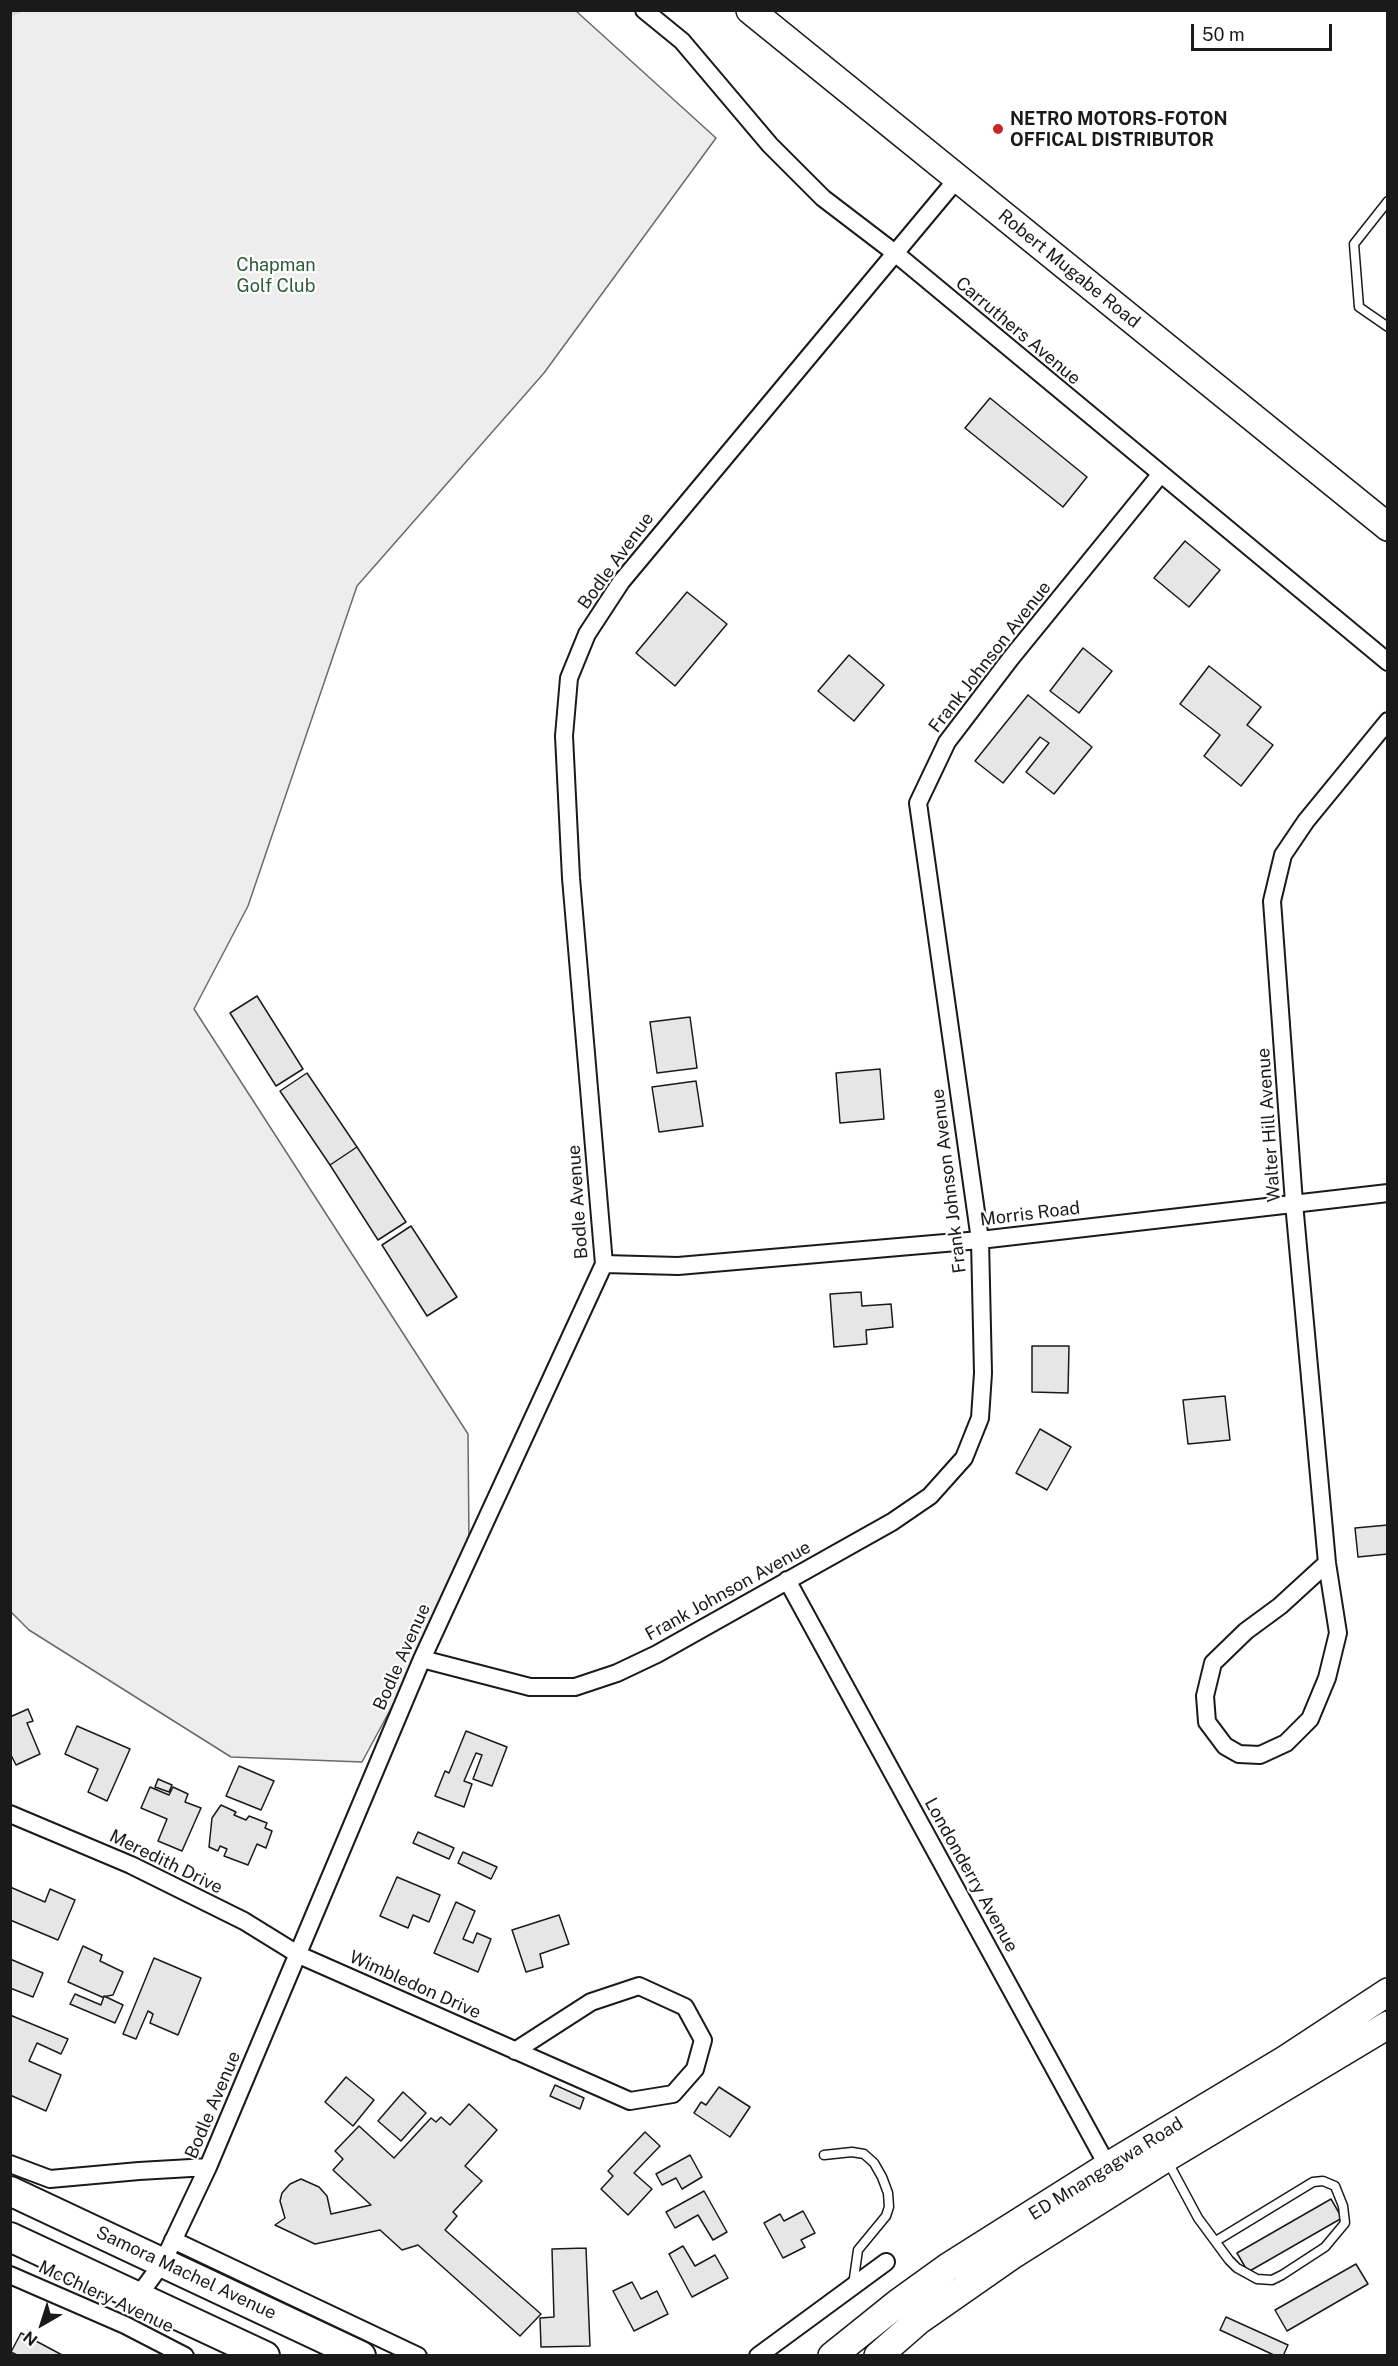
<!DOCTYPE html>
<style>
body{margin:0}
#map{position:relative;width:1398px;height:2366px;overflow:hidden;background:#fff;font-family:"Public Sans",sans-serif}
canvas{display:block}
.frame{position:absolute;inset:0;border:12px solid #1a1a1a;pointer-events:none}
.north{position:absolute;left:12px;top:2294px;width:60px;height:60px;-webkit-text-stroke:4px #fff;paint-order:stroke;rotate:219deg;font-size:16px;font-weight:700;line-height:24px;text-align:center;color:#1a1a1a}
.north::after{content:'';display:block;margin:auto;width:21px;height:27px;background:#1a1a1a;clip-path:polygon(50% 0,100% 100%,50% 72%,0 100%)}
.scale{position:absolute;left:1191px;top:24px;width:141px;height:27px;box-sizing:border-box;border:3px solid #1a1a1a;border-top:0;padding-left:8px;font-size:18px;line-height:21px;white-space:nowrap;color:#1a1a1a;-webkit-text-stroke:4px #fff;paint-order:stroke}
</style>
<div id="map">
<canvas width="1398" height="2366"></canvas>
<div class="frame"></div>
<div class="north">N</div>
<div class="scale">50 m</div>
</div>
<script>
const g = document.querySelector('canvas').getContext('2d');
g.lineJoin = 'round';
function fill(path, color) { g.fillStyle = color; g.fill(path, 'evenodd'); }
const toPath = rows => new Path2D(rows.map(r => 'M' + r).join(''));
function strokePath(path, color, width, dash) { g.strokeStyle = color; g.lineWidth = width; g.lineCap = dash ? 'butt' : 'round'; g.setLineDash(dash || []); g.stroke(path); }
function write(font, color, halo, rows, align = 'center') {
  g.font = font + ' "Public Sans",sans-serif'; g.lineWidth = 4.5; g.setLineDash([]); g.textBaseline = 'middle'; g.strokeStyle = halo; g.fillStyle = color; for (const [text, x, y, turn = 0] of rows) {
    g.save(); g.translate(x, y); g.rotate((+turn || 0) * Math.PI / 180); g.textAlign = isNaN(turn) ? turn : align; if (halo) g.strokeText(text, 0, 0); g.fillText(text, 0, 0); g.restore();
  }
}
const built = toPath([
 [10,11,576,11,716,138,544,373,357,586,248,906,194,1009,468,1434,469,1541,421,1653,362,1762,231,1757,29,1630,11,1612,10,11]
]);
fill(built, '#ededed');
strokePath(built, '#6a6a6a', 1.5);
strokePath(toPath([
 [10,14,20,10]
]), '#d7d7d7', 5);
const building = toPath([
 [990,398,1087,477,1063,507,965,428,990,398],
 [1185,541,1220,570,1189,607,1154,578,1185,541],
 [687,592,727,624,675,686,636,653,687,592],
 [1083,648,1112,671,1079,713,1050,691,1083,648],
 [849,655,884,685,854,721,818,691,849,655],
 [1209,666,1261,707,1247,725,1273,745,1241,786,1204,756,1220,735,1180,704,1209,666],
 [1028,695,1092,747,1054,794,1026,772,1049,743,1040,737,1003,783,975,761,1028,695],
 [257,996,303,1069,276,1086,230,1013,257,996],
 [690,1017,697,1068,657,1073,650,1022,690,1017],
 [880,1069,884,1119,840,1123,836,1073,880,1069],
 [307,1073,357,1147,330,1165,280,1091,307,1073],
 [696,1081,703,1126,659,1132,652,1087,696,1081],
 [357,1147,406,1222,378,1240,330,1165,357,1147],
 [411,1226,457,1297,427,1316,382,1245,411,1226],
 [861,1292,862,1306,891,1304,893,1327,866,1330,867,1344,834,1347,830,1294,861,1292],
 [1032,1346,1069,1346,1068,1393,1032,1392,1032,1346],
 [1225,1396,1230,1440,1188,1444,1183,1400,1225,1396],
 [1040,1429,1071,1447,1047,1490,1016,1473,1040,1429],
 [1388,1525,1388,1554,1358,1557,1355,1528,1388,1525],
 [28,1709,33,1721,27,1723,40,1754,16,1765,10,1753,10,1717,28,1709],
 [77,1726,130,1749,107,1801,88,1792,98,1769,65,1754,77,1726],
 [466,1731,507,1747,492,1786,473,1779,482,1755,476,1753,464,1781,472,1784,464,1807,435,1796,445,1771,449,1773,466,1731],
 [239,1766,274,1781,261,1810,226,1796,239,1766],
 [158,1779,172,1785,169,1792,155,1787,158,1779],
 [150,1787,169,1795,173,1787,188,1794,185,1802,201,1808,182,1851,158,1841,167,1819,141,1808,150,1787],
 [221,1805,236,1812,234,1815,246,1820,249,1816,267,1823,265,1828,272,1831,266,1848,257,1844,248,1865,224,1856,227,1849,220,1846,218,1851,209,1847,212,1818,221,1805],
 [418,1832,454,1848,449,1859,413,1843,418,1832],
 [463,1852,497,1867,491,1879,458,1863,463,1852],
 [397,1877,440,1895,429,1922,413,1915,408,1928,380,1916,397,1877],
 [10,1887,45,1902,50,1889,75,1900,58,1940,10,1920,10,1887],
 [456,1902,475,1911,463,1939,473,1943,477,1933,491,1939,478,1972,434,1953,456,1902],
 [559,1915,569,1944,540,1954,543,1967,526,1972,512,1930,559,1915],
 [83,1946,102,1955,100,1961,123,1972,113,1995,102,1997,68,1982,83,1946],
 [154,1958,201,1978,178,2035,150,2023,153,2014,148,2011,136,2039,123,2034,154,1958],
 [10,1959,43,1973,33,1997,10,1988,10,1959],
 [75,1994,101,2005,104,1996,123,2005,115,2023,70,2004,75,1994],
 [10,2015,68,2039,61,2054,37,2043,29,2061,61,2075,46,2111,10,2095,10,2015],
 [346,2077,374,2100,353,2126,325,2102,346,2077],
 [555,2085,584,2098,580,2109,550,2096,555,2085],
 [719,2087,750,2107,730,2137,694,2113,701,2102,706,2105,719,2087],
 [403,2092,426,2113,401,2141,378,2121,403,2092],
 [469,2104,497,2130,465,2166,482,2181,453,2212,457,2216,445,2230,541,2314,520,2336,418,2245,402,2250,380,2230,315,2244,275,2225,285,2218,280,2201,282,2193,290,2184,301,2179,319,2187,327,2196,331,2214,371,2205,333,2170,343,2159,335,2151,359,2126,394,2158,431,2118,436,2122,441,2117,450,2125,469,2104],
 [645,2132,660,2146,634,2173,652,2189,628,2215,601,2189,613,2176,608,2171,645,2132],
 [690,2155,702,2177,682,2189,676,2178,662,2185,656,2174,690,2155],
 [704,2191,727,2232,713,2240,698,2215,675,2228,666,2212,704,2191],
 [1331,2199,1342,2218,1248,2272,1237,2253,1331,2199],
 [803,2211,815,2233,801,2240,805,2247,783,2258,764,2223,780,2214,784,2221,803,2211],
 [683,2246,695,2266,715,2255,728,2278,692,2297,669,2254,683,2246],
 [586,2248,590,2346,541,2347,540,2318,554,2317,552,2249,586,2248],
 [1356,2264,1368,2284,1287,2331,1275,2310,1356,2264],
 [632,2282,641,2299,657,2291,668,2314,634,2331,613,2291,632,2282],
 [1226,2317,1288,2345,1283,2356,1276,2356,1220,2330,1226,2317],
 [21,2333,64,2356,19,2356,11,2352,21,2333]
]);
fill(building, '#e6e6e6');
strokePath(building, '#1a1a1a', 1.5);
const service = toPath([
 [1388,201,1354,244,1359,307,1388,327],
 [824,2155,852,2152,864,2154,874,2163,882,2177,888,2193,889,2207,886,2216,858,2250,853,2285],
 [1168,2162,1198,2218,1229,2260,1237,2268,1257,2279,1272,2280,1282,2275,1325,2247,1345,2223,1343,2206,1335,2186,1323,2181,1313,2182,1216,2241]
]);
const minor = toPath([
 [644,10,682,41,770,145,823,198,895,253,1388,662],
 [604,1264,678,1266,980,1240,1388,1193],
 [1327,1563,1280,1606,1246,1631,1213,1663,1205,1696,1207,1722,1225,1746,1239,1754,1260,1755,1286,1743,1310,1719,1327,1678,1338,1633,1327,1563,1294,1203,1272,901,1283,855,1306,821,1388,721],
 [787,1580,1112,2174],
 [422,1659,530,1687,575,1687,617,1673,657,1654,892,1522,930,1496,964,1458,980,1418,983,1373,980,1240,918,803,947,742,1011,658,1160,475],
 [10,1814,131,1865,244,1921,299,1955,630,2101,673,2094,695,2069,703,2040,685,2007,639,1986,591,2002,515,2051],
 [10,2164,50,2179,139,2171,208,2167],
 [173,2240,418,2356],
 [10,2275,125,2325,185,2356],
 [139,2295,163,2262,208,2167,422,1659,604,1264,571,878,564,736,569,678,587,634,621,582,957,179],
 [758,2356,886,2262]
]);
const primary = toPath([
 [750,10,1388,527],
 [832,2356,898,2303,948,2267,1108,2166,1286,2059,1388,1992],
 [878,2356,918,2321,1014,2254,1166,2158,1388,2025]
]);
const trunk = toPath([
 [10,2191,361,2356],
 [10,2237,265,2356]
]);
strokePath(service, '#1a1a1a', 11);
strokePath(minor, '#1a1a1a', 20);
strokePath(primary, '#1a1a1a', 30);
strokePath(trunk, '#1a1a1a', 32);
strokePath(service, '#fff', 8);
strokePath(minor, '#fff', 16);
strokePath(primary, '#fff', 27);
strokePath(trunk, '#fff', 28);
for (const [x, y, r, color] of [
 [998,129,6,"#c62828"]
]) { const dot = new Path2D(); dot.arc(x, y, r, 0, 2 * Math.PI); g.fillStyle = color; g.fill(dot); strokePath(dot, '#fff', 2); }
write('bold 18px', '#1a1a1a', '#fff', [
 ["NETRO MOTORS-FOTON",1010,119],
 ["OFFICAL DISTRIBUTOR",1010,140]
], 'left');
write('18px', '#2b5a34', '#fff', [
 ["Chapman",276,265],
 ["Golf Club",276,286]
]);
write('18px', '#1a1a1a', '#fff', [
 ["Robert Mugabe Road",1069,269,39],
 ["Carruthers Avenue",1018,331,40],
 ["Bodle Avenue",616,561,-54],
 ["Frank Johnson Avenue",990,657,-52],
 ["Walter Hill Avenue",1269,1125,-94],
 ["Frank Johnson Avenue",949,1181,-97],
 ["Bodle Avenue",578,1202,-94],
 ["Morris Road",1030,1214,-7],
 ["Frank Johnson Avenue",728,1591,-29],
 ["Bodle Avenue",402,1657,-66],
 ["Meredith Drive",166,1862,26],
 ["Londonderry Avenue",971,1875,61],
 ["Wimbledon Drive",415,1985,24],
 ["Bodle Avenue",213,2105,-67],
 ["ED Mnangagwa Road",1106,2169,-32],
 ["Samora Machel Avenue",186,2273,25],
 ["McChlery Avenue",106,2297,25]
]);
</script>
